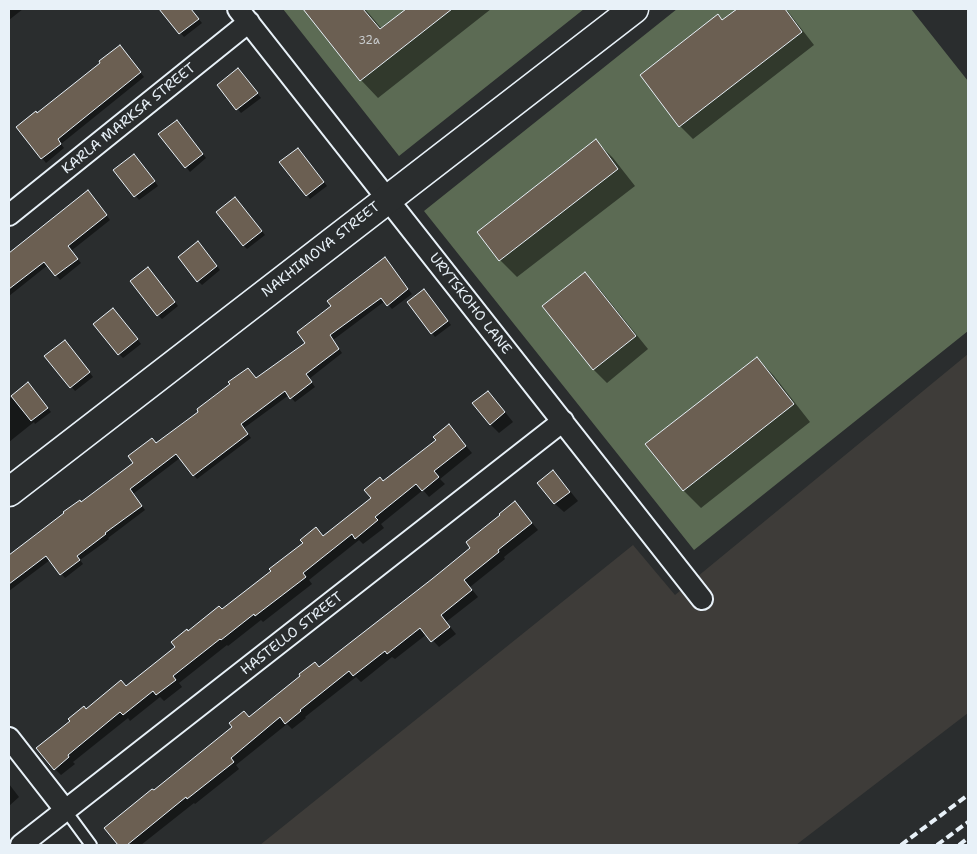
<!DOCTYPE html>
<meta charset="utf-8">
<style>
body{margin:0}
#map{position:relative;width:977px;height:854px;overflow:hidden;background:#2a2d2e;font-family:"Shantell Sans",sans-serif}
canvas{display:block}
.frame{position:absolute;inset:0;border:10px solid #e8f1f8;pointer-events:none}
</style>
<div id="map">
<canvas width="977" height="854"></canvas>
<div class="frame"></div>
</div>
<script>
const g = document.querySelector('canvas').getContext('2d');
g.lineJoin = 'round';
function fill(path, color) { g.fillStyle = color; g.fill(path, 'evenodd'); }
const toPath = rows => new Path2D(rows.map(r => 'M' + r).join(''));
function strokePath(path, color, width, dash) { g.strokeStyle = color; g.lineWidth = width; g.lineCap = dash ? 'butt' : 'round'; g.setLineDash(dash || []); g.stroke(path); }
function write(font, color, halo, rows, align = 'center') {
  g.font = font + ' "Shantell Sans",sans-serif'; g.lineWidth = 4; g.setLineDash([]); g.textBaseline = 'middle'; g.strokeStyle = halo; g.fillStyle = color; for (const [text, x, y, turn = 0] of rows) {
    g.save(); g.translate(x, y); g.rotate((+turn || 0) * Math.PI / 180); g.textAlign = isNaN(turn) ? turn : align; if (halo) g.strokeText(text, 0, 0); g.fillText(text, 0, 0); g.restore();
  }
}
fill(toPath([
 [968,354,968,713,796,845,260,845,633,545,675,595]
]), '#3e3c39');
fill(toPath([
 [283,9,584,9,399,156],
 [677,9,911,9,968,81,968,331,694,550,424,211]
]), '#5c6b54');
fill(toPath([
 [9,9,23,9,9,20],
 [160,9,190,9,202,23,184,37],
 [304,9,365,9,382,29,408,9,491,9,378,98,361,80],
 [739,9,786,9,814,45,693,139,680,126,718,16,723,21],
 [123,51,144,77,61,144,64,148,46,163,18,127,38,115],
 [242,74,261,98,241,113,218,85],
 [181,125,206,158,190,172,160,134],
 [596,141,613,158,635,186,517,277,500,260],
 [301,153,327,186,310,199,307,195],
 [138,159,158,186,139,200,115,170],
 [88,192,110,220,71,251,81,263,60,280,48,265,9,296,9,255],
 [239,203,265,235,247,249,243,245],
 [202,247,220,270,202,285,198,281],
 [388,263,412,294,392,309,385,301,333,340,342,353,309,379,315,387,295,402,289,395,244,428,251,438,197,479,180,458,133,494,145,510,108,538,109,539,80,560,83,564,65,578,50,560,9,591,9,556,65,513,135,463,157,444,200,412,248,369,257,380,307,343],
 [151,272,178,306,162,319,158,315],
 [585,273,598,287,648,349,607,383,594,370,543,307],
 [424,290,451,325,435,337,432,333],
 [117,313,141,344,123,358,119,354],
 [69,345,93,377,75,391,46,356],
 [757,358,774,376,810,422,701,508,683,490],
 [28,384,51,412,35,424,34,422,9,442,9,399],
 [488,392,496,401,513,422,499,433,490,424],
 [449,426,472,453,440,479,445,484,429,497,423,490,381,524,384,528,363,544,359,540,309,580,312,584,263,622,261,620,228,646,227,645,179,683,182,687,164,701,160,697,130,721,128,718,73,762,75,764,61,775,55,769,86,710,126,687,177,648,188,633,223,611,324,537,373,499,383,482,438,441],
 [553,472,561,480,578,501,564,512,555,504,539,483],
 [521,510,538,530,504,557,505,559,470,587,478,597,446,622,456,634,439,647,427,634,395,659,392,657,361,682,356,677,305,717,306,718,292,729,287,724,236,765,239,769,195,804,194,803,141,845,119,845,106,828,250,718,319,668],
 [9,784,19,797,9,806]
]), '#0007');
const building = toPath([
 [159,9,191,9,199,19,179,34,159,9],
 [303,9,363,9,380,29,406,9,452,9,360,81,303,9],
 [737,9,785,9,802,32,679,127,640,75,718,14,722,20,737,9],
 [120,45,141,72,58,139,61,144,41,159,16,127,36,111,37,113,100,63,99,61,120,45],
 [238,68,258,93,236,110,217,85,238,68],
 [177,120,203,154,185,168,158,134,177,120],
 [596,139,618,169,499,261,477,232,596,139],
 [298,148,324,182,306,196,279,162,298,148],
 [134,154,155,181,134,197,113,170,134,154],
 [88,190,107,215,68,246,78,259,55,276,44,262,9,289,9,253,88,190],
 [235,197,262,231,243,246,216,212,235,197],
 [198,241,217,266,197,282,178,257,198,241],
 [385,257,408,289,387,306,381,298,330,335,339,349,306,374,312,382,290,399,285,391,241,424,248,434,193,476,176,454,130,489,142,506,105,533,106,534,77,556,80,560,60,575,46,556,9,584,9,555,64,513,63,512,80,500,81,502,133,463,128,456,152,438,156,443,198,412,197,409,230,384,228,382,248,368,256,378,305,343,297,332,331,306,327,301,385,257],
 [148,267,175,302,157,316,130,281,148,267],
 [585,272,636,336,593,370,542,306,585,272],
 [424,289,448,321,431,334,407,302,424,289],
 [113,308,138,339,118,355,93,324,113,308],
 [65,340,90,372,70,388,44,356,65,340],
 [757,357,794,404,683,491,645,444,757,357],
 [28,382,48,408,31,421,11,396,28,382],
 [488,391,505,412,490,425,472,403,488,391],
 [449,424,466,446,434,471,439,477,422,491,416,484,375,517,378,520,355,539,352,534,303,573,306,577,255,616,254,614,221,640,220,639,173,676,176,680,156,695,153,691,123,715,120,712,68,755,69,757,54,770,36,748,70,721,68,719,84,706,86,709,121,680,126,686,175,647,171,642,187,629,188,631,219,606,222,609,271,571,269,569,303,543,300,540,316,527,323,536,371,498,364,490,380,477,383,481,436,440,433,437,449,424],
 [553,470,570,492,554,504,537,483,553,470],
 [515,501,532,523,498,550,499,552,464,580,472,590,441,615,450,627,431,642,420,628,387,654,385,651,353,676,349,671,300,710,301,711,285,724,280,717,231,758,234,762,187,799,186,797,127,845,118,845,104,828,152,789,154,790,232,727,229,723,244,711,249,717,300,676,299,674,315,662,319,667,432,579,470,548,466,542,500,515,499,514,515,501]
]);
fill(building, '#6b5f52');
strokePath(building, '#e8f1f8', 1);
const lane = toPath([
 [66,811,91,845]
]);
const street = toPath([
 [238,9,702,599],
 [9,215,249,22],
 [9,738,66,811],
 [21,845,563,421]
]);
const secondary = toPath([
 [9,492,634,9]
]);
strokePath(lane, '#e8f1f8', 14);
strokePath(street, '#e8f1f8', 24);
strokePath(secondary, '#e8f1f8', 31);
strokePath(lane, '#2a2d2e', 10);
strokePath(street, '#2a2d2e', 20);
strokePath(secondary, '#2a2d2e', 28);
strokePath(toPath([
 [901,845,968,795],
 [937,845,968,822],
 [959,845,968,838]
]), '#e8f1f8', 4, [8, 4]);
write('11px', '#c9ccce', null, [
 ["32а",369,41]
]);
write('14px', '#e8f1f8', '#2a2d2e', [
 ["KARLA MARKSA STREET",129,119,-39],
 ["NAKHIMOVA STREET",321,250,-38],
 ["URYTSKOHO LANE",470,304,52],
 ["HASTELLO STREET",292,634,-38]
]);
</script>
